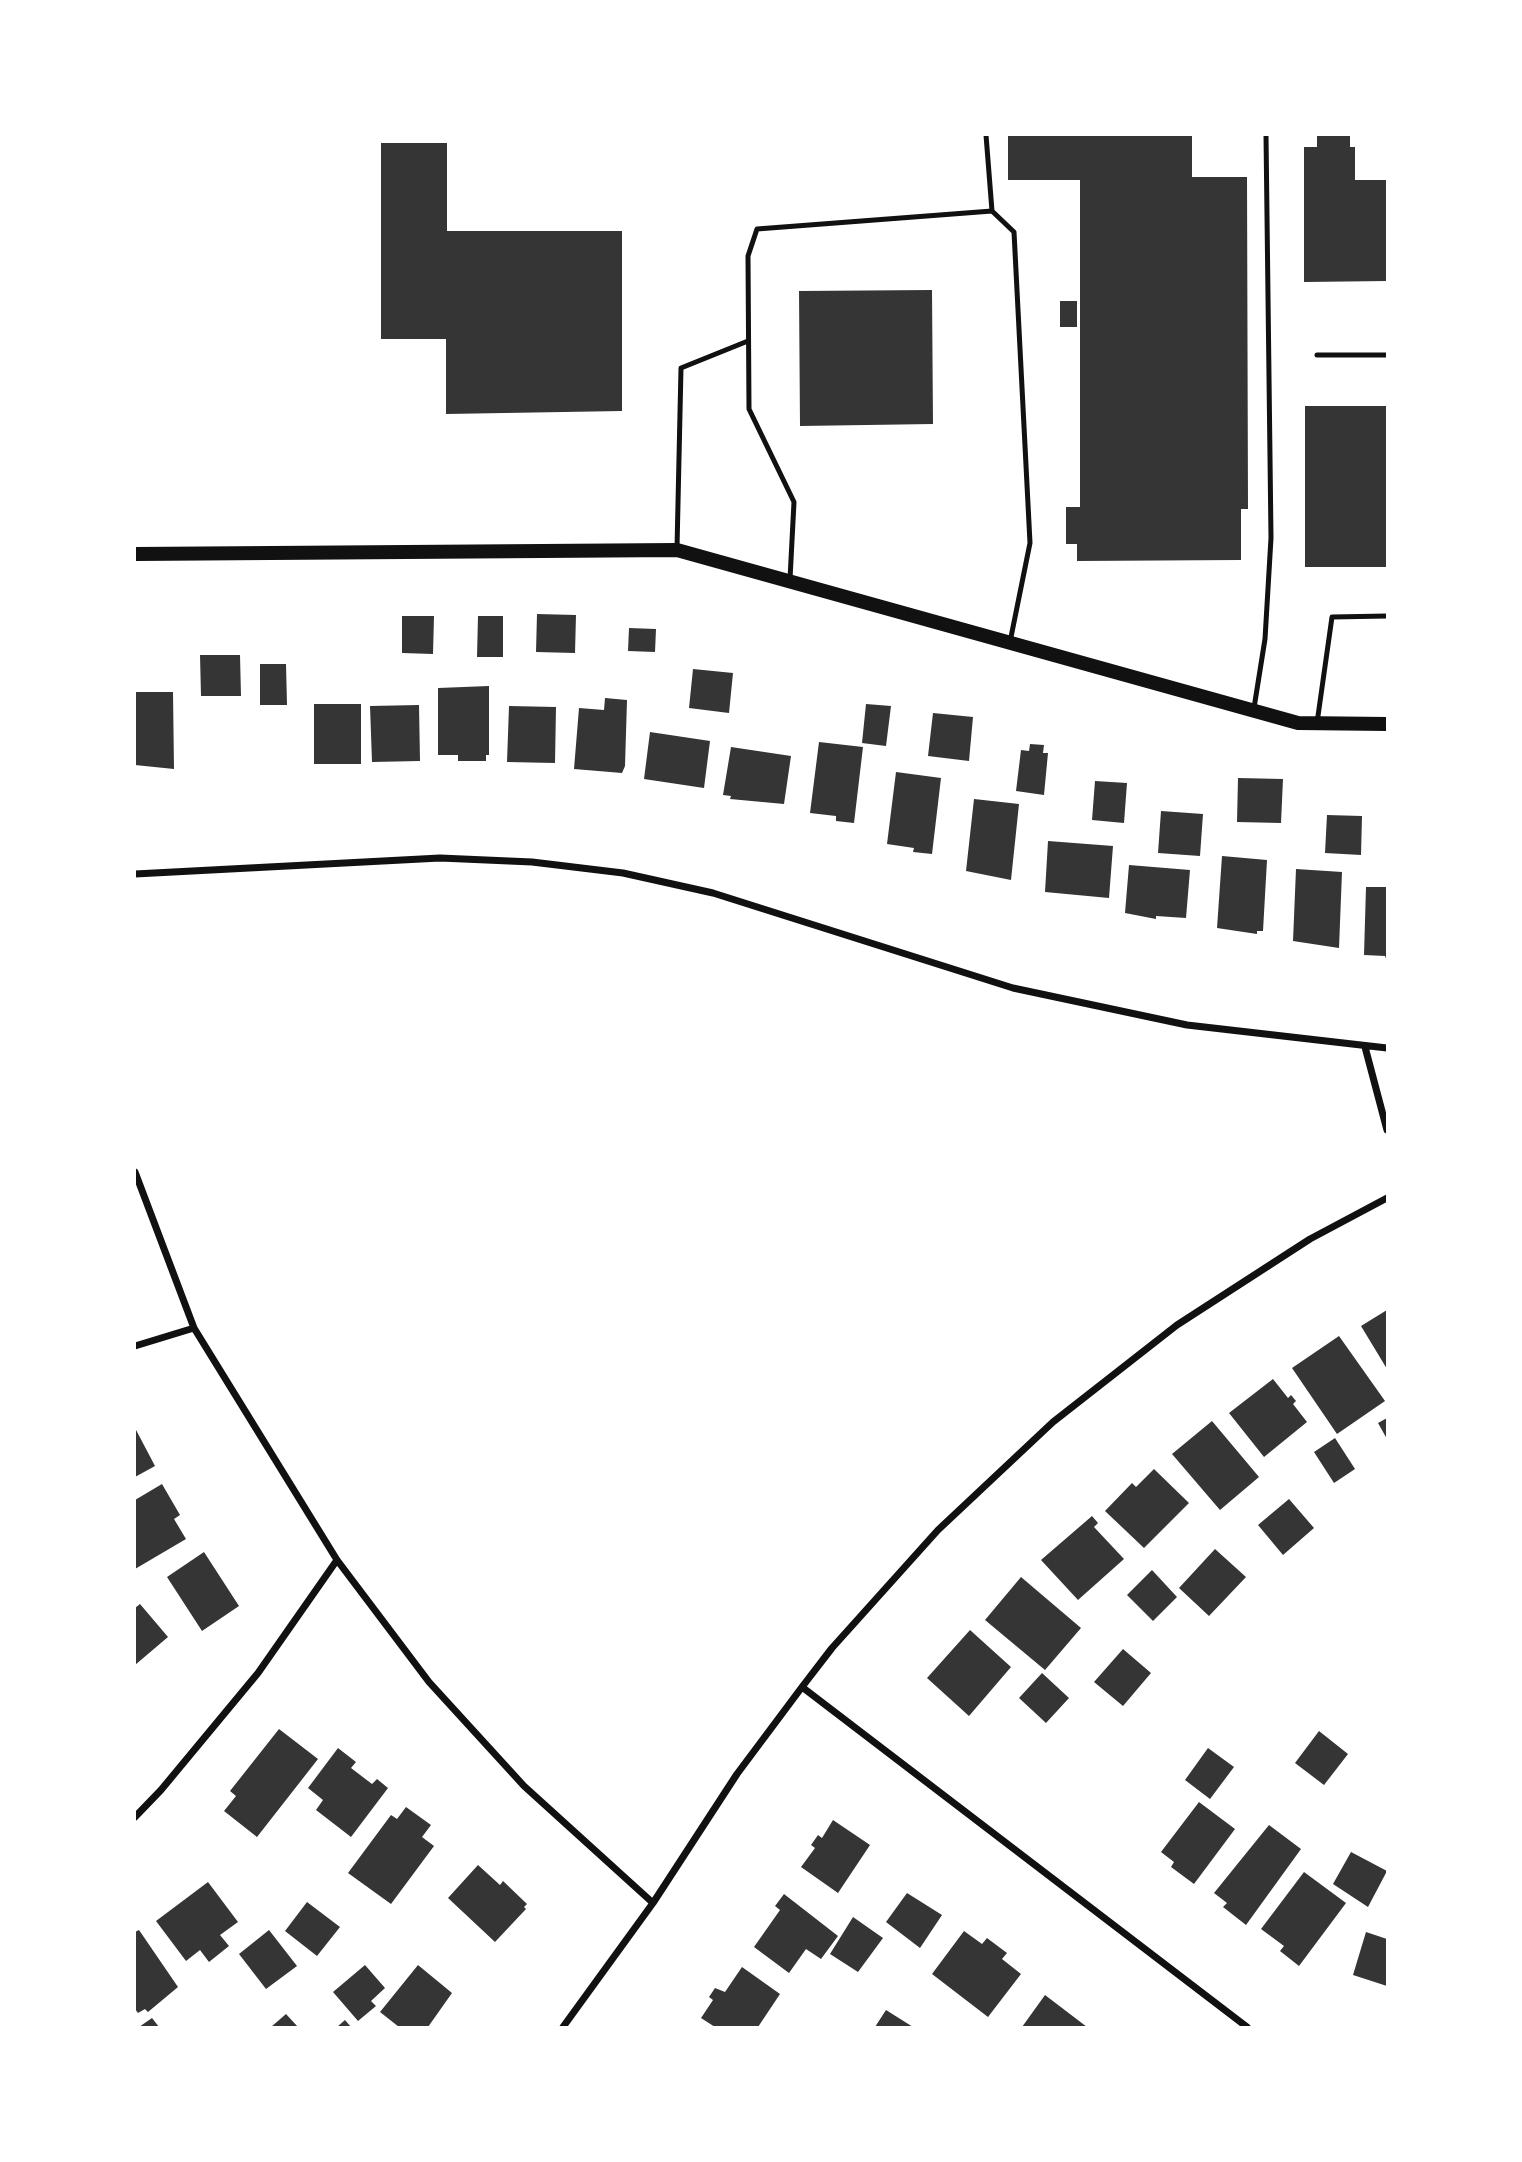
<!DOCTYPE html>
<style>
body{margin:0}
#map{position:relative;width:1522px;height:2162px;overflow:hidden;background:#fff;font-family:"PT Sans Narrow",sans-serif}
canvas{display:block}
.frame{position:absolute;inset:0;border:136px solid #fff;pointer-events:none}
</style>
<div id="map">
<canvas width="1522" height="2162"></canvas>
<div class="frame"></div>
</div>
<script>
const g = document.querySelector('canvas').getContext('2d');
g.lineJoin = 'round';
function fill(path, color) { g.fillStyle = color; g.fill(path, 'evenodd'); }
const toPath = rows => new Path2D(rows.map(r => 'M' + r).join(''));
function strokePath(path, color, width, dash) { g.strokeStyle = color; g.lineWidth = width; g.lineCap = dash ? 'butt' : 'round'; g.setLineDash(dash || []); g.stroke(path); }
fill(toPath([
 [1008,135,1192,135,1192,177,1247,177,1248,509,1241,509,1241,560,1077,561,1077,544,1066,544,1066,507,1080,507,1080,180,1008,180],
 [1317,135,1350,135,1350,147,1355,147,1355,180,1387,180,1387,281,1304,282,1304,147,1317,147],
 [381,143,447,143,447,231,622,231,622,411,446,414,446,339,381,339],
 [932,290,933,424,800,426,799,291],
 [1060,301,1077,301,1077,327,1060,327],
 [1305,406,1387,406,1387,567,1305,567],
 [537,614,576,615,575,653,536,652],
 [402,616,434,616,433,654,402,653],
 [478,616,503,616,503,657,477,657],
 [629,628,656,629,655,652,628,651],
 [200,655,240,655,241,696,201,696],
 [260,664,286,664,287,705,260,705],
 [693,669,733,673,729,713,689,708],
 [489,686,489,755,486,755,486,761,458,761,458,755,438,755,438,688],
 [135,692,173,692,174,769,135,765],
 [605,698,627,700,625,766,622,773,574,769,579,708,604,710],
 [314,704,361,704,361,764,314,764],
 [866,704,891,706,886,746,862,743],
 [419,705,420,761,372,762,370,706],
 [509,706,556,707,555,763,507,762],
 [933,713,973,717,969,761,928,756],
 [650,732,710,741,704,788,644,779],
 [819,742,863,747,854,823,836,821,836,816,810,813],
 [1030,744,1044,745,1043,753,1048,753,1044,795,1016,791,1021,750,1029,751],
 [731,747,791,756,784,804,730,799,731,796,723,795],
 [896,772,941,778,932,854,913,852,914,848,887,844],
 [1238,778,1283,779,1281,823,1237,822],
 [1095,781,1127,783,1124,823,1092,820],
 [974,799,1019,804,1011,880,966,871],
 [1161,811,1203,814,1200,856,1158,853],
 [1327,815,1362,816,1361,855,1325,853],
 [1048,841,1113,846,1109,898,1045,892],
 [1222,856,1267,860,1263,931,1257,931,1257,934,1217,928],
 [1129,865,1190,870,1186,918,1156,916,1156,919,1125,913],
 [1296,869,1342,872,1339,948,1293,941],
 [1366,887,1387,887,1387,961,1385,956,1364,955],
 [1387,1310,1387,1369,1361,1326],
 [1339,1336,1385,1401,1337,1434,1292,1368],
 [1273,1379,1288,1398,1291,1395,1296,1401,1293,1404,1307,1422,1264,1457,1229,1413],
 [1387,1418,1387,1439,1378,1423],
 [1212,1421,1259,1477,1220,1510,1172,1454],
 [135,1428,155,1466,135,1477],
 [1335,1438,1355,1469,1334,1483,1314,1452],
 [1154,1469,1189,1503,1144,1548,1105,1511,1132,1483,1136,1487],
 [162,1484,180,1515,174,1519,186,1539,135,1569,135,1500],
 [1289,1499,1314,1528,1283,1555,1258,1525],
 [1092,1516,1098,1523,1094,1527,1124,1559,1078,1600,1041,1560],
 [1215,1549,1246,1577,1209,1616,1179,1588],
 [204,1552,239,1606,202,1631,167,1577],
 [1152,1570,1177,1597,1153,1621,1127,1595],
 [1021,1577,1081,1628,1045,1670,985,1620],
 [140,1604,168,1637,135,1665,135,1608],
 [970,1630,1011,1667,969,1716,927,1678],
 [1123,1649,1151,1673,1123,1706,1094,1682],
 [1042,1673,1069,1698,1046,1723,1019,1698],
 [279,1729,318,1759,257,1837,224,1811,236,1796,230,1791],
 [1319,1731,1348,1754,1324,1785,1295,1763],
 [338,1748,356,1762,351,1768,372,1784,377,1779,388,1788,351,1837,316,1810,323,1800,308,1788],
 [1208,1748,1234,1767,1210,1799,1185,1780],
 [1199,1802,1235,1829,1194,1884,1171,1867,1174,1862,1161,1852],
 [406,1807,431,1825,422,1837,434,1846,391,1904,348,1873,391,1815,397,1819],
 [833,1820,870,1845,838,1893,801,1867,815,1848,811,1845,818,1835,822,1838],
 [1269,1825,1301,1849,1246,1925,1223,1907,1227,1903,1214,1893],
 [1351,1852,1387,1871,1368,1907,1333,1884],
 [478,1865,500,1885,503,1881,527,1904,524,1907,526,1909,495,1942,448,1898],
 [1304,1872,1346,1903,1299,1966,1280,1951,1284,1946,1261,1929],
 [208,1882,238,1922,220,1935,229,1946,209,1962,200,1950,186,1961,156,1921],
 [907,1893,942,1915,920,1948,886,1922],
 [784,1894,838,1936,821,1959,806,1949,789,1973,754,1947,780,1910,775,1906],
 [307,1902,340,1927,317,1956,285,1931],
 [853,1917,883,1938,858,1972,830,1954],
 [139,1930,178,1987,148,2012,145,2009,138,2013,135,2009,135,1932],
 [269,1930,297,1966,266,1989,239,1954],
 [964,1931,982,1944,987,1938,1007,1953,1002,1959,1021,1974,988,2017,932,1974],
 [1366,1932,1387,1939,1387,1986,1353,1975],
 [365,1965,385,1988,371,2001,376,2006,358,2021,333,1992],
 [418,1965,452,1993,428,2027,399,2027,380,2012],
 [742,1967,780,1994,758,2027,715,2027,701,2018,713,2000,709,1997,715,1988,725,1992],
 [1045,1995,1087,2027,1022,2027],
 [886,2010,913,2027,875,2027],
 [286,2014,298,2027,271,2027],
 [152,2018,159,2027,139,2027],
 [345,2020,351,2027,337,2027]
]), '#353535');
strokePath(toPath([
 [986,135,992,211],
 [1317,355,1387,355],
 [677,548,681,368,748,341],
 [790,579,794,502,749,409,748,256,757,229,992,211,1014,232,1030,543,1010,642],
 [1254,708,1265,639,1271,538,1266,135],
 [1317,723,1332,617,1387,616]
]), '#111', 5);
strokePath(toPath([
 [135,874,440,858,532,862,623,873,713,893,1013,988,1187,1025,1387,1048],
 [1365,1047,1387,1130],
 [135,1172,194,1328,337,1560,429,1682,524,1786,653,1903],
 [135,1346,194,1328],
 [802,1687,1247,2027],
 [135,1817,161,1790,258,1673,337,1560],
 [563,2027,653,1903,737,1774,802,1687,832,1648,938,1530,1053,1422,1177,1325,1310,1239,1387,1198]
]), '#111', 7);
strokePath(toPath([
 [135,554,677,550,1298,723,1387,724]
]), '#111', 14);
</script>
